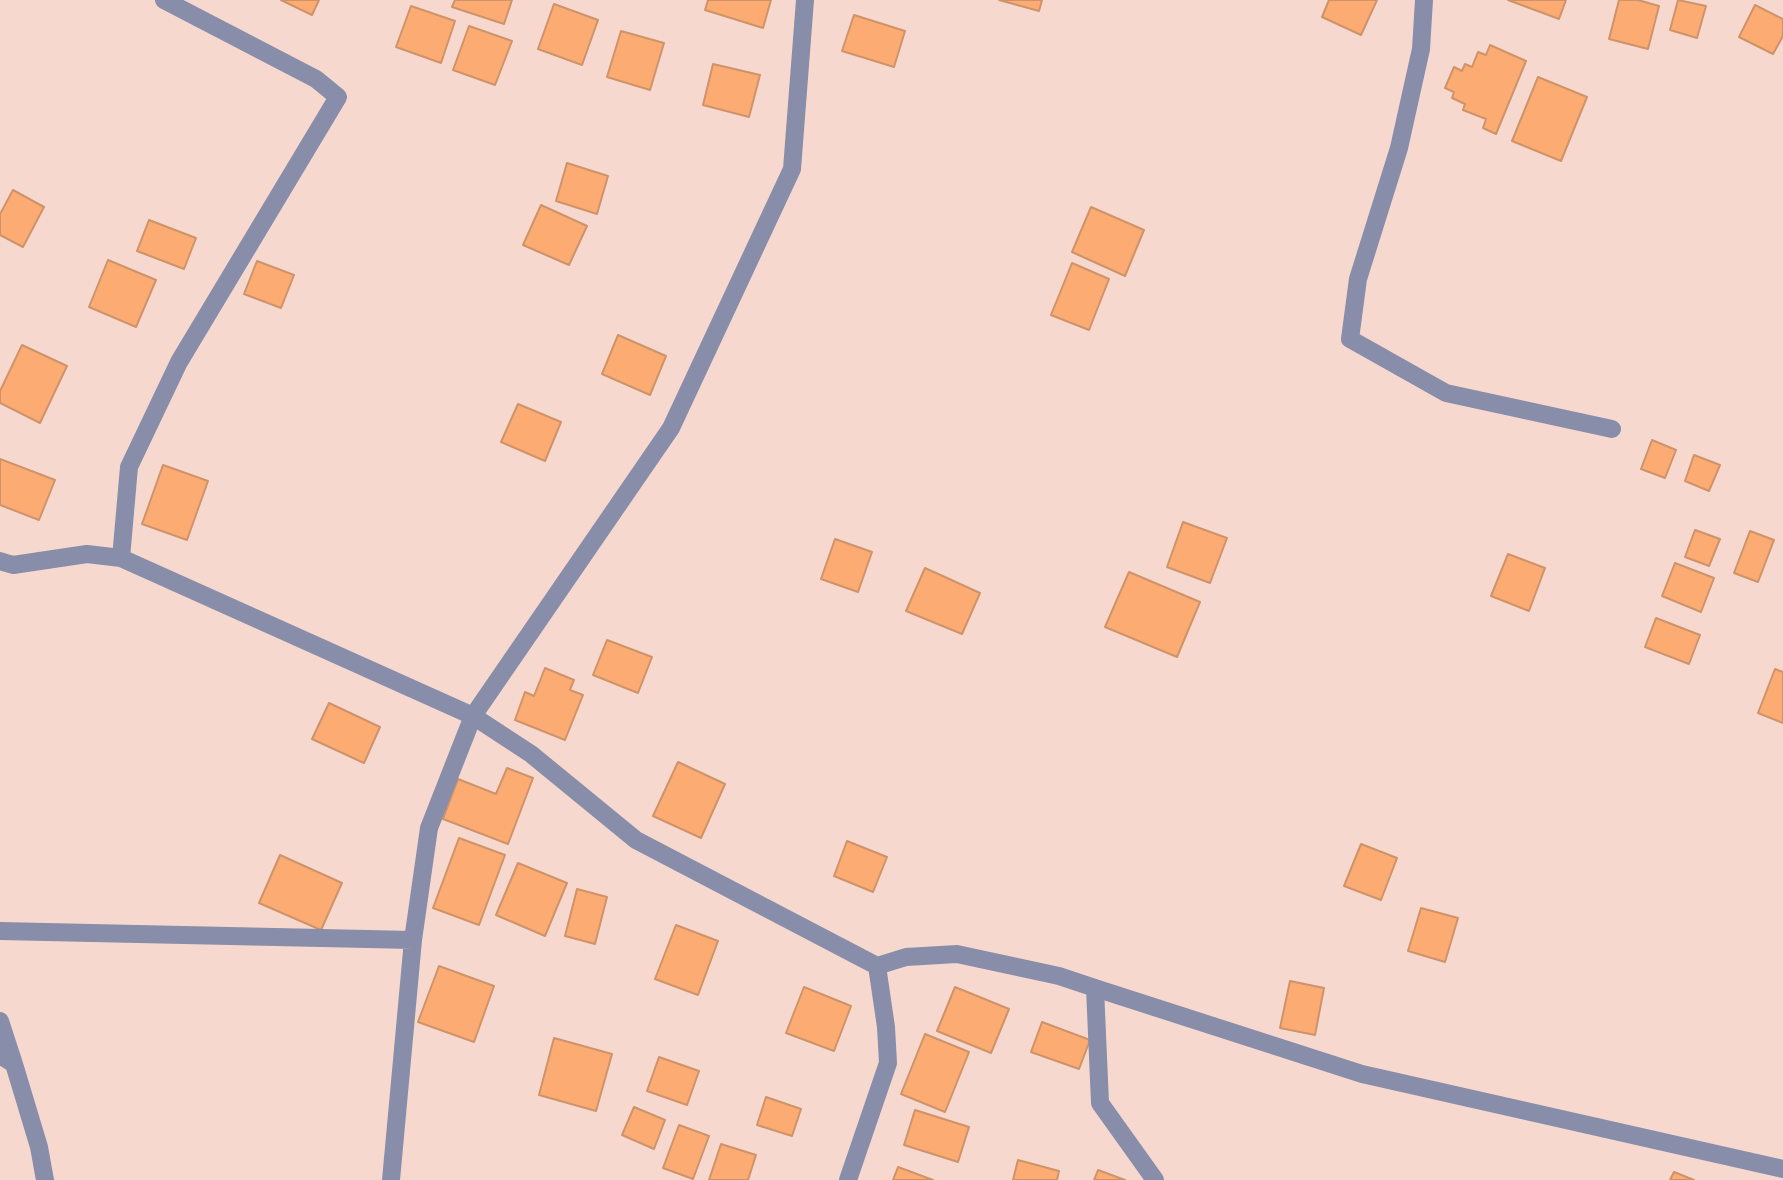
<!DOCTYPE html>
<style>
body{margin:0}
canvas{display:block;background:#f7d8cf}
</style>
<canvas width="1783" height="1180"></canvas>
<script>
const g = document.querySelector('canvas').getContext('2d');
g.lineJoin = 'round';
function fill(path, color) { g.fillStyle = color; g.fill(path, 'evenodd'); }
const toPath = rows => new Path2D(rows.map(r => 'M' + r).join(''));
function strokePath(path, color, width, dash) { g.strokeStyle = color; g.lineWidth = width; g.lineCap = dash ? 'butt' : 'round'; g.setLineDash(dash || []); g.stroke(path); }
const building = toPath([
 [281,0,319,0,312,15,281,0],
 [455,0,512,0,504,24,452,7,455,0],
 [708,0,771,0,763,28,705,10,708,0],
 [999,0,1042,0,1039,11,999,0],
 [1329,0,1377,0,1361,35,1322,17,1329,0],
 [1508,0,1566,0,1559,19,1508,0],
 [1619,0,1638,0,1659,6,1648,49,1609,39,1619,0],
 [1678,0,1706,6,1697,38,1670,30,1678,0],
 [554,4,598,20,582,65,538,49,554,4],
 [1755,5,1783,19,1783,36,1773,54,1739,37,1755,5],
 [411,6,455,21,441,63,396,47,411,6],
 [854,15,905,31,894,67,842,51,854,15],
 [469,26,512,41,495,85,453,70,469,26],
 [621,31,664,43,650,90,607,77,621,31],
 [1490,45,1526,61,1496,134,1483,128,1486,119,1463,110,1465,104,1452,98,1454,92,1445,88,1454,67,1462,71,1465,64,1472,67,1478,52,1486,55,1490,45],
 [713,64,760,75,749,117,703,105,713,64],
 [1538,77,1587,97,1561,161,1512,141,1538,77],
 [567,163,608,176,597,214,556,201,567,163],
 [13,190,44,207,23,247,0,235,0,214,13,190],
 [541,205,587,226,569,265,523,245,541,205],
 [1091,207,1144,230,1125,276,1072,252,1091,207],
 [149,220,196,238,184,269,137,251,149,220],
 [108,260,156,280,136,327,89,307,108,260],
 [257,261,294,275,281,308,244,294,257,261],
 [1072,263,1109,279,1089,330,1051,315,1072,263],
 [618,335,666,356,650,395,602,374,618,335],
 [22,345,67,366,40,423,0,403,0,391,22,345],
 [518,404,561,422,545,461,501,442,518,404],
 [1652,440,1676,450,1665,478,1641,469,1652,440],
 [1694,455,1720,465,1709,491,1685,481,1694,455],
 [0,459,55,480,39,520,0,505,0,459],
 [163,465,208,481,187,540,142,524,163,465],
 [1183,522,1227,538,1210,583,1167,567,1183,522],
 [1695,530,1720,539,1709,566,1685,557,1695,530],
 [1750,531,1774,540,1758,582,1734,573,1750,531],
 [835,539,872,552,858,592,821,579,835,539],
 [1508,554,1545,568,1529,611,1491,596,1508,554],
 [1675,563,1714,578,1701,612,1662,596,1675,563],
 [925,568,980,593,962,634,906,611,925,568],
 [1129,572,1200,602,1177,657,1105,627,1129,572],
 [1656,618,1700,635,1689,664,1645,647,1656,618],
 [607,640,652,657,638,693,593,675,607,640],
 [545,668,574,680,570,690,583,695,565,740,515,720,525,692,534,696,545,668],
 [1775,669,1783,672,1783,723,1758,713,1775,669],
 [329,703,380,727,364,763,312,739,329,703],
 [678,762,725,784,701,838,653,816,678,762],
 [507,768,533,778,508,844,443,819,458,779,496,794,507,768],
 [459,838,505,855,479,925,433,908,459,838],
 [847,841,887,857,873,892,834,876,847,841],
 [1361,844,1397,858,1381,900,1344,886,1361,844],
 [280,855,342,883,321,930,259,903,280,855],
 [518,863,567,883,545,936,496,915,518,863],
 [577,889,607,897,595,944,565,936,577,889],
 [1421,908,1458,918,1445,962,1408,951,1421,908],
 [676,925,718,941,698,995,655,979,676,925],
 [439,966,494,986,474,1042,418,1022,439,966],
 [1290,981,1324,988,1315,1035,1280,1028,1290,981],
 [804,987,851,1006,834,1051,786,1033,804,987],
 [955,987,1009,1009,991,1053,937,1031,955,987],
 [1042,1022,1090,1040,1079,1069,1031,1052,1042,1022],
 [925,1034,969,1052,945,1112,901,1094,925,1034],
 [554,1038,612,1054,596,1111,539,1095,554,1038],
 [659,1057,699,1071,687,1105,647,1091,659,1057],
 [766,1097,801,1109,792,1136,757,1125,766,1097],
 [634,1107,665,1120,654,1149,622,1135,634,1107],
 [915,1110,969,1127,958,1162,904,1145,915,1110],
 [679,1125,709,1136,693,1179,663,1168,679,1125],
 [721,1144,756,1155,748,1180,709,1180,721,1144],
 [1018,1160,1059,1171,1057,1180,1013,1180,1018,1160],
 [898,1167,933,1180,893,1180,898,1167],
 [1098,1170,1125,1180,1094,1180,1098,1170],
 [1674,1172,1694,1180,1670,1180,1674,1172]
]);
fill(building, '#fcac73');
strokePath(building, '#cf936a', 2);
strokePath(toPath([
 [1424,0,1421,49,1399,148,1358,279,1350,339,1446,393,1612,429],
 [121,558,129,467,179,362,338,97,316,79,164,0],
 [0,561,13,565,87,554,121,558,473,716,531,754,636,840,877,966,886,1027,888,1063,848,1180],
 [0,931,413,940],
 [877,966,906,957,957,954,1059,976,1095,988,1100,1103,1155,1180],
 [1095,988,1362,1074,1783,1169],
 [0,1021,14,1064],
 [0,1055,14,1064,39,1147,45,1180],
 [391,1180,413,940,429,828,473,716,671,428,792,169,805,0]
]), '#888ea9', 18);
</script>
